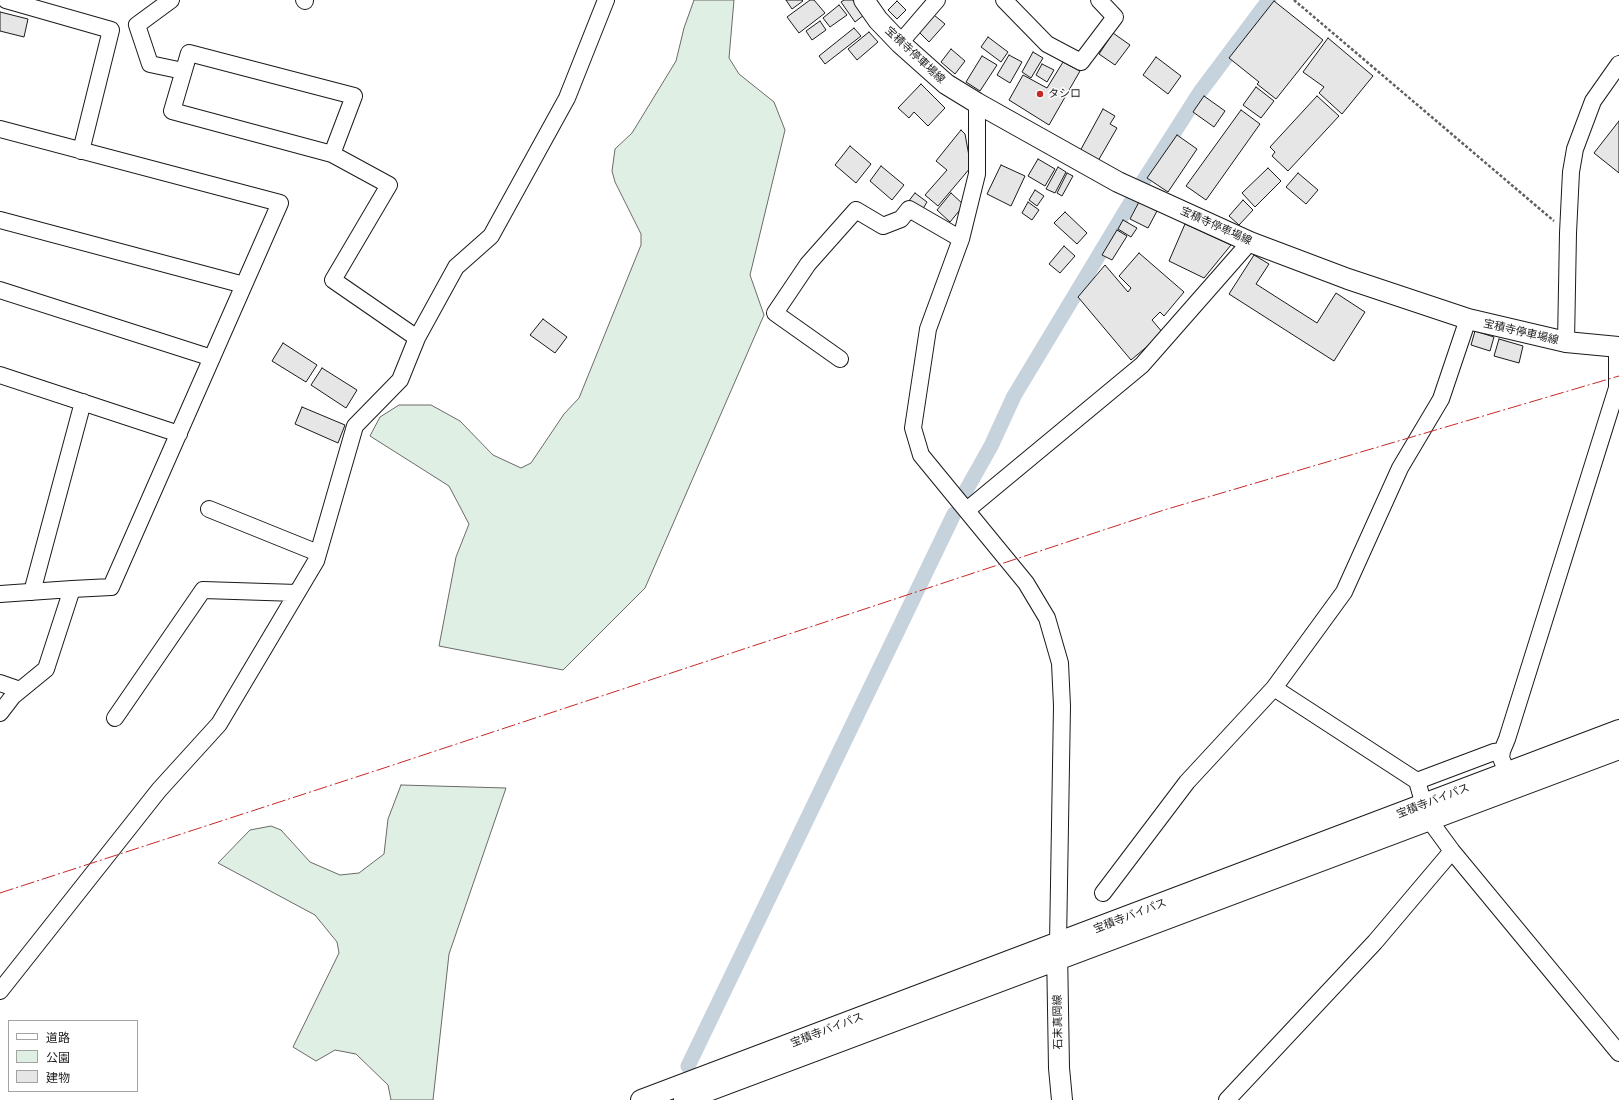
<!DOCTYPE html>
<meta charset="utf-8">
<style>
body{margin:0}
#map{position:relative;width:1619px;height:1100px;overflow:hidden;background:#fff;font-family:Raleway,"Noto Sans JP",sans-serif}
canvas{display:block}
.legend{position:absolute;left:8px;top:1020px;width:130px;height:72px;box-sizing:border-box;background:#fff;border:1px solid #a3a3a3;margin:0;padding:5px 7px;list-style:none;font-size:12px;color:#1a1a1a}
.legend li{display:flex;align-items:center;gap:8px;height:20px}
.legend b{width:20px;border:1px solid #a3a3a3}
</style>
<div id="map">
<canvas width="1619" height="1100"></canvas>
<ul class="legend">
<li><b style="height:5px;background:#fff"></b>道路</li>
<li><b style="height:11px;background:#e0efe3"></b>公園</li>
<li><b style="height:11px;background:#e6e6e6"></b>建物</li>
</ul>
</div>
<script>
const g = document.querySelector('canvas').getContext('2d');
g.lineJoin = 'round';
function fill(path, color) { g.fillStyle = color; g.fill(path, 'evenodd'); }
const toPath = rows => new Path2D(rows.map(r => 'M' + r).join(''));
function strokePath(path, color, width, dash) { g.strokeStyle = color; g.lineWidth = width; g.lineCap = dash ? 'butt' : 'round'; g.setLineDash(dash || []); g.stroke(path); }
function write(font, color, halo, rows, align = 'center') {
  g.font = font + ' Raleway,"Noto Sans JP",sans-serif'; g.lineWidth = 3; g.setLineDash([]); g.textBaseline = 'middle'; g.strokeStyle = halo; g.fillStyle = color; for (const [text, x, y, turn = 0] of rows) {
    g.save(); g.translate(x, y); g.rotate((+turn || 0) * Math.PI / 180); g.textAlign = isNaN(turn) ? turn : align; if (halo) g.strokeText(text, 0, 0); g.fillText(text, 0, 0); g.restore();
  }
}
const green = toPath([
 [694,0,734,0,729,58,739,74,774,102,785,130,750,275,764,315,645,588,563,670,439,646,456,557,469,524,449,486,370,436,380,417,399,405,431,405,460,421,493,455,521,468,531,463,564,414,579,398,641,245,641,234,615,182,612,171,615,149,632,133,676,61,684,28,694,0],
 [401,785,506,788,449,954,433,1100,391,1100,388,1085,356,1054,335,1050,316,1061,293,1047,339,953,337,942,315,915,218,863,250,830,271,826,281,830,310,862,340,875,359,873,384,854,388,819,401,785]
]);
fill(green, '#e0efe3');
strokePath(green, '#6a6a6a', 1);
strokePath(toPath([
 [1140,186,1200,92,1269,0],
 [964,494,991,446,1014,396,1132,200],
 [688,1066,954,514]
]), '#c6d2dc', 15);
const building = toPath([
 [786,0,802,0,803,1,792,9,786,0],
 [810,0,814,0,825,13,799,33,787,17,810,0],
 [844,0,853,0,864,15,855,22,841,2,844,0],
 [897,1,906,10,897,19,888,10,897,1],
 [1274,1,1323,40,1276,99,1257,84,1259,82,1229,58,1274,1],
 [839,5,847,15,830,27,823,18,839,5],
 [0,12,28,19,24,37,0,31,0,12],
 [934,15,945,24,929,42,919,32,934,15],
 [820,21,826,30,812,40,806,31,820,21],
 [854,28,861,36,825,64,819,56,854,28],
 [869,32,878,42,857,60,848,49,869,32],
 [1113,33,1130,45,1115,65,1099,54,1113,33],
 [988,37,1008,52,1001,62,981,47,988,37],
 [1328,38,1373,76,1342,114,1319,93,1324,87,1303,72,1328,38],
 [951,49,965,61,955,74,941,62,951,49],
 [1033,52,1043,58,1031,78,1022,72,1033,52],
 [1009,55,1022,62,1010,83,997,75,1009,55],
 [982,56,997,65,980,91,966,82,982,56],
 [1156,57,1181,76,1168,94,1143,75,1156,57],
 [1063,62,1080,71,1049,125,1009,100,1023,75,1047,88,1063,62],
 [1042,64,1054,70,1047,82,1036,75,1042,64],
 [921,84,945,108,928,126,914,112,909,118,898,108,921,84],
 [1256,87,1274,101,1261,118,1243,105,1256,87],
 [1204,96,1225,111,1214,127,1193,112,1204,96],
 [1317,96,1339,116,1288,171,1272,156,1275,152,1270,147,1317,96],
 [1103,109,1115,116,1110,124,1117,128,1098,161,1080,151,1103,109],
 [1241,110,1260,124,1206,200,1186,186,1241,110],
 [1619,121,1619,173,1594,153,1619,121],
 [961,130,965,134,971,167,938,206,925,195,947,170,936,161,961,130],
 [1177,135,1197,149,1168,192,1147,178,1177,135],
 [850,146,871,164,856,183,835,165,850,146],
 [1038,159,1055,169,1045,186,1028,176,1038,159],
 [1001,165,1025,176,1011,206,987,194,1001,165],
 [881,166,904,185,892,200,870,181,881,166],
 [1058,167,1066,172,1055,193,1046,189,1058,167],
 [1268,168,1281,181,1255,207,1242,193,1268,168],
 [1067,173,1073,176,1062,196,1057,193,1067,173],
 [1298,173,1318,190,1306,204,1286,187,1298,173],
 [1035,190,1044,196,1037,206,1029,200,1035,190],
 [915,193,927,202,921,212,908,202,915,193],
 [951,193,964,205,950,222,937,210,951,193],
 [1243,200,1253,210,1239,225,1229,216,1243,200],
 [1028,202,1039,210,1032,220,1022,213,1028,202],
 [1139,202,1157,211,1148,228,1130,219,1139,202],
 [1065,212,1087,233,1077,244,1054,223,1065,212],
 [1123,220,1137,228,1131,237,1118,229,1123,220],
 [1185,224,1231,245,1204,278,1169,261,1185,224],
 [1117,230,1127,236,1112,260,1102,255,1117,230],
 [1064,246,1075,256,1060,273,1049,264,1064,246],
 [1139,253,1184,292,1164,316,1160,312,1152,320,1163,333,1131,360,1078,297,1105,265,1128,292,1131,288,1119,276,1139,253],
 [1254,255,1269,264,1256,284,1317,323,1336,293,1365,312,1334,361,1229,294,1254,255],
 [543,319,567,337,555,353,530,335,543,319],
 [1475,331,1494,337,1490,351,1471,345,1475,331],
 [1499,339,1523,346,1519,363,1494,356,1499,339],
 [283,343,317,365,306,382,272,361,283,343],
 [322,368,357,390,346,408,311,385,322,368],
 [302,407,345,425,338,443,295,424,302,407]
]);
fill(building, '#e6e6e6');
strokePath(building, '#1a1a1a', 1);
const minor = toPath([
 [6,0,111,30,81,151],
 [171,0,137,25,150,64,183,71],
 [304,0,305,1],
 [1004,0,1047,44,1081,62,1115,17,1099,0],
 [900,43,937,0],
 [977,103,977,174,961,239,928,329,913,428,921,455,1026,583,1047,618,1060,663,1062,706,1058,943],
 [0,129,280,203,111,587,72,589,46,669,13,696,0,713],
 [332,154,354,96,189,53,172,111,332,154,389,185,333,280,417,338],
 [0,220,244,285],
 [0,290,212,358],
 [1566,342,1568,233,1571,172,1575,149,1593,101,1619,64],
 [840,359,775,313,808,264,856,210,883,226,901,219,909,209,961,239],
 [0,375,179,434],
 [209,509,318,553],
 [967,510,1142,365,1250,242],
 [32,592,83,402],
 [0,594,72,589],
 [0,683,20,690],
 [1274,688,1417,781,1424,805,1430,821,1452,851,1619,1053],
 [115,718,203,590,297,593],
 [1507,772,1501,758,1502,751,1507,739,1617,388,1617,347],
 [1417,781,1494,752,1502,751],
 [1103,893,1187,782,1274,688,1344,592,1400,468,1441,399,1468,319],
 [0,991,159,790,219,724,316,561,355,426,400,380,417,338,456,267,491,236,567,98,606,0],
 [1227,1100,1375,942,1452,851]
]);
const major = toPath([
 [864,0,878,20,900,43,946,84,977,103,1118,182,1250,242,1348,279,1468,319,1566,342,1619,347],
 [1057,949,1059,1068,1062,1100],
 [641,1100,1619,730],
 [684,1100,1619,749]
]);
strokePath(minor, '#1a1a1a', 18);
strokePath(major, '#1a1a1a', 22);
strokePath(toPath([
 [1294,0,1554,221]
]), '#5f5f5f', 2.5, [3, 2]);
strokePath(minor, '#fff', 16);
strokePath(major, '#fff', 20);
strokePath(toPath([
 [0,893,384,768,1164,510,1619,376]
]), '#c62828', 1, [14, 3, 2, 3]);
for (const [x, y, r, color] of [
 [1040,94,4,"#c62828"]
]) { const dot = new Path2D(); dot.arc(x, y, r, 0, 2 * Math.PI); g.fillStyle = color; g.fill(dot); strokePath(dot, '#fff', 1.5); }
write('11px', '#1a1a1a', '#fff', [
 ["宝積寺停車場線",915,55,43],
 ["宝積寺停車場線",1216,226,24],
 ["宝積寺停車場線",1521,332,13],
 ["宝積寺バイパス",1433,801,-21],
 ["宝積寺バイパス",1130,916,-21],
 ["石末真岡線",1058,1022,-91],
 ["宝積寺バイパス",827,1030,-21]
]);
write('11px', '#1a1a1a', '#fff', [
 ["タシロ",1048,94]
], 'left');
</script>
